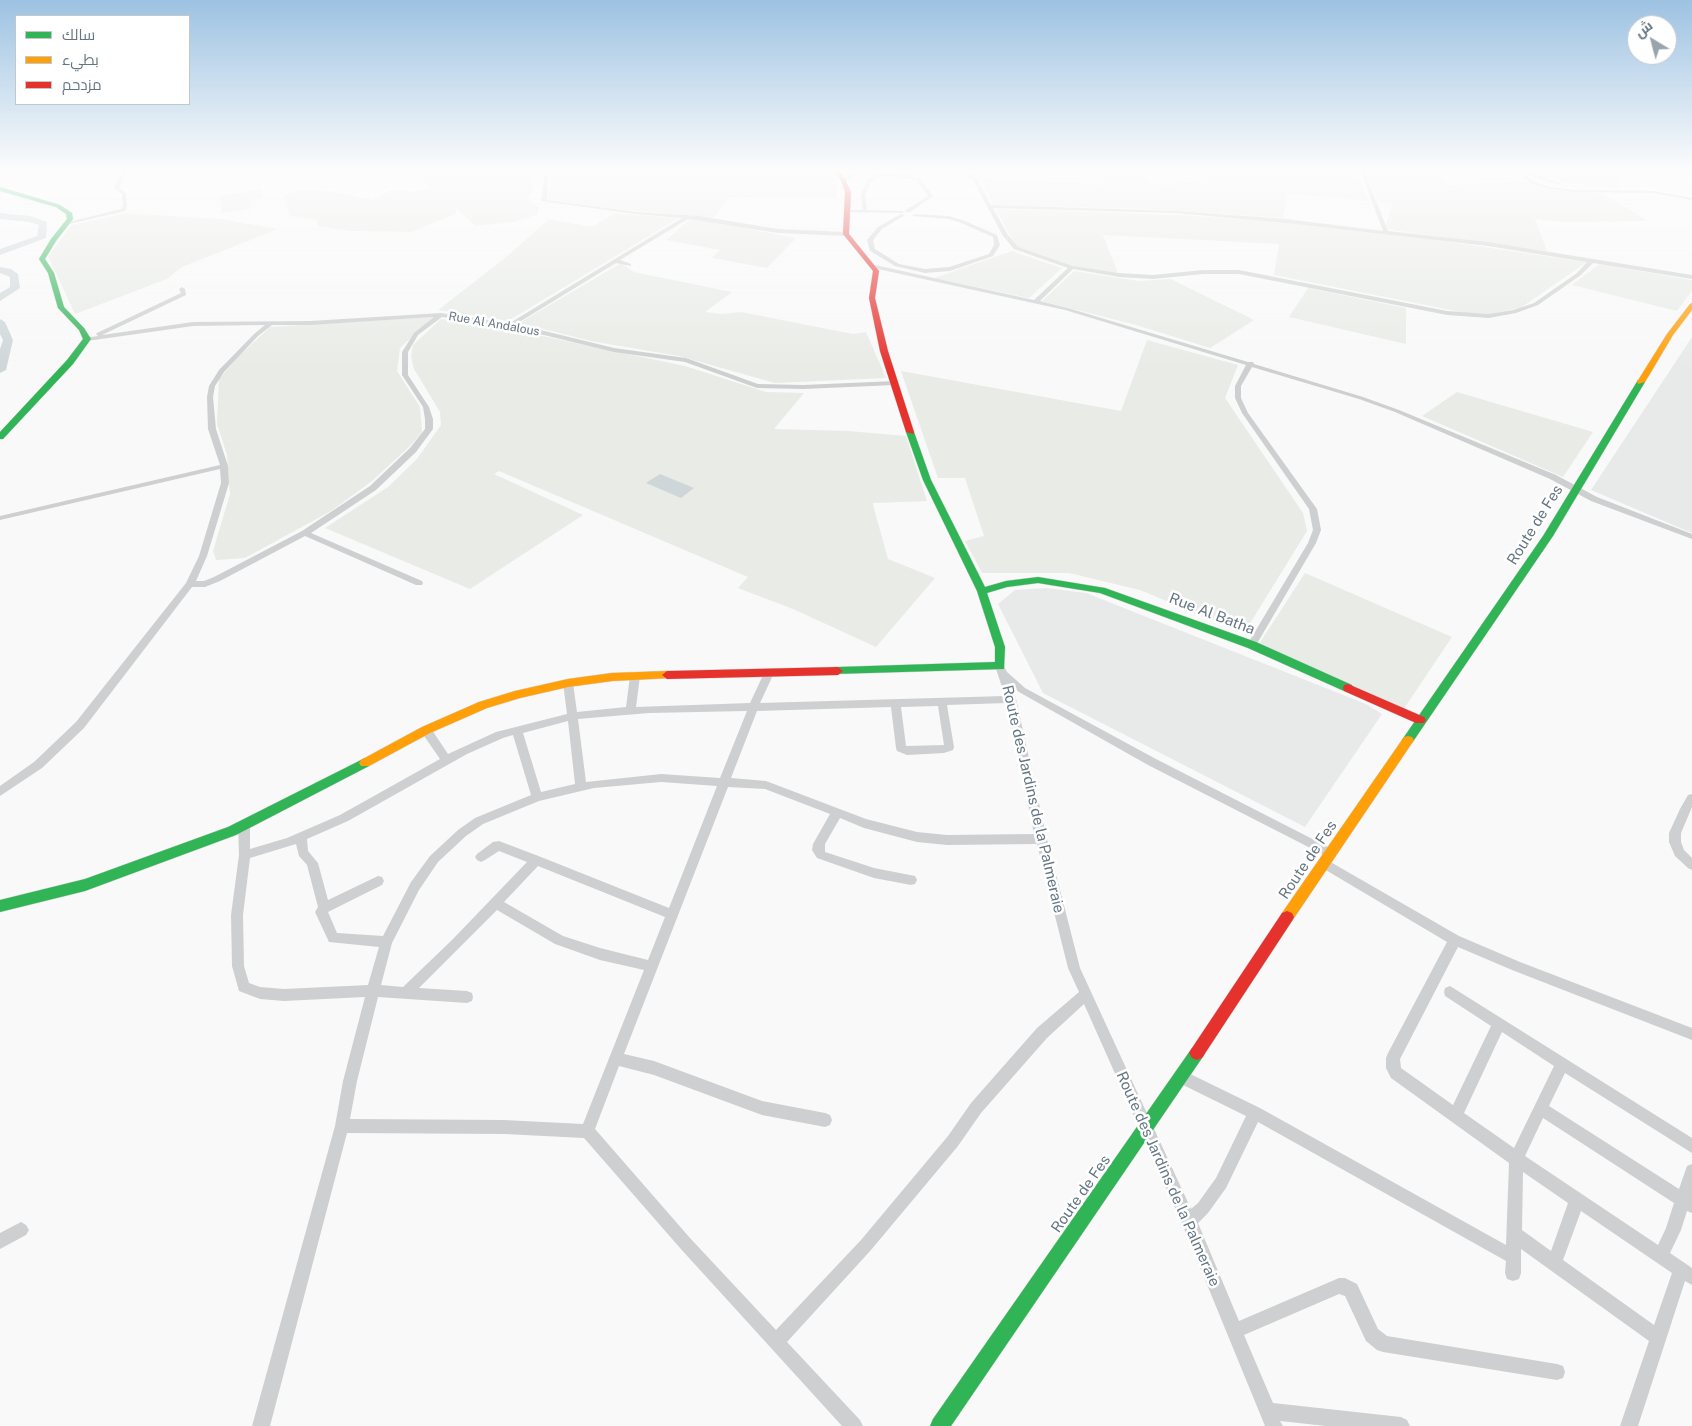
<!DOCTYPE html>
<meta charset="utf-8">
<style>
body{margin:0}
#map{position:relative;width:1692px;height:1426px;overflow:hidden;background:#f9f9f9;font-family:"Public Sans",Cairo,sans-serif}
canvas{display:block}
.legend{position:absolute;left:15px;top:15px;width:175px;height:90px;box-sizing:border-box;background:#fff;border:1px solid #c1c8cd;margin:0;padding:6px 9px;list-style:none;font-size:15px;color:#657683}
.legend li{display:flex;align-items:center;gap:10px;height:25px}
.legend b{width:25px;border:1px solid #c1c8cd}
.north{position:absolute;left:1627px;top:15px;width:50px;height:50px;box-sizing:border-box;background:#fff;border:1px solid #c1c8cd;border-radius:50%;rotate:323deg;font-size:14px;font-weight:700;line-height:20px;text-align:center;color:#657683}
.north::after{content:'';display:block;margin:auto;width:18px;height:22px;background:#99a4ac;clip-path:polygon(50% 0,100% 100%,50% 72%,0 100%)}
</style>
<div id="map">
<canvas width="1692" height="1426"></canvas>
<ul class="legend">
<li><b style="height:6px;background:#30b455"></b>سالك</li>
<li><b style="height:6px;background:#ff9f0a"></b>بطيء</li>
<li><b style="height:6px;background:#e5322d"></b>مزدحم</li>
</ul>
<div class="north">ش</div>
</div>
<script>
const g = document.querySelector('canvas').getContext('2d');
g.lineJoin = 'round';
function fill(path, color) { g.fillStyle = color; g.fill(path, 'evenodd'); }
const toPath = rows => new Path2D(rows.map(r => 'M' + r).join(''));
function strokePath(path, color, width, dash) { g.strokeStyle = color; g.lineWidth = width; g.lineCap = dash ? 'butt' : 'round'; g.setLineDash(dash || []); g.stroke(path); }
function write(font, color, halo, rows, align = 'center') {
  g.font = font + ' "Public Sans",sans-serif'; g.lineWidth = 5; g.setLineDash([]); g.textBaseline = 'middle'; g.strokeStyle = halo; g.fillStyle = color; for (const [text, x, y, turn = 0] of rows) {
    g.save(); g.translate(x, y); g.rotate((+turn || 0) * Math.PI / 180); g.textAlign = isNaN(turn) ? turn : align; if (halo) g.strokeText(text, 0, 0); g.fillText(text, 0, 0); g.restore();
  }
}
fill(toPath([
 [1692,337,1692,533,1591,490],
 [1046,588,1086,593,1366,704,1382,714,1305,827,1043,693,998,604,1015,590]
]), '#e8e9e9');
fill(toPath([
 [430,170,527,170,533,187,528,199,539,208,537,215,513,222,475,226,454,206,457,213,412,232,350,231,318,226,316,220,290,216,283,195,300,190,335,192,372,200,394,189,411,192,430,189,420,176],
 [547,170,824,170,835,180,838,198,729,197,713,219,659,213,607,208,547,199,551,180],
 [1099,170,1144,170,1151,183,1170,186,1181,181,1209,184,1195,170,1356,170,1369,201,1288,194,1283,218,1148,209,993,205,980,178,1105,185],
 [1365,170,1436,170,1447,185,1524,182,1558,191,1602,193,1648,221,1565,222,1535,219,1547,251,1385,229,1392,203,1378,201],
 [1523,170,1620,170,1619,189,1561,182],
 [261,189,264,197,250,200,251,209,221,213,220,196],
 [996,209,1182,215,1282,222,1381,232,1587,262,1522,307,1491,314,1466,313,1274,275,1279,244,1103,235,1118,273,1077,267,1016,247],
 [126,213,221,219,278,229,182,267,167,279,75,314,48,256,72,225],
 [615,213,679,218,508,321,438,310,505,258,549,219,592,227],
 [690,219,744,228,796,238,767,268,712,258,720,250,666,240],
 [1012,251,1062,268,1029,298,934,278],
 [621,263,634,272,732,292,705,312,721,314,741,312,853,334,866,332,886,378,775,383,679,356,591,341,519,323],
 [1599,264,1692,280,1692,291,1677,311,1572,285],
 [1074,271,1139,281,1171,279,1254,320,1210,348,1136,325,1042,301],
 [1308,288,1406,308,1406,344,1289,317],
 [434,317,400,348,397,371,420,407,422,432,410,446,372,481,331,511,245,558,216,560,213,551,230,494,227,455,217,424,219,379,238,357,270,327],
 [441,319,519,331,685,366,766,392,804,393,774,429,848,431,906,436,927,501,873,503,873,505,888,559,935,578,876,647,793,609,738,588,748,577,499,471,494,474,583,515,470,589,325,528,388,487,417,459,441,425,440,412,414,369,411,357,413,345],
 [1147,340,1238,365,1225,398,1303,513,1307,531,1244,633,1140,590,1069,573,982,573,965,541,984,536,965,478,938,478,901,371,1121,411],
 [1457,392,1593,432,1563,477,1422,416],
 [1305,573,1452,637,1403,710,1259,644]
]), '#e8ebe6');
fill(toPath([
 [660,474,694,488,681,498,646,483]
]), '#ced6d9');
fill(toPath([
 [0,213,30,216,47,222,46,238,0,255,0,249,37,236,39,225,29,222,0,219,0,213],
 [0,267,11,269,18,274,20,288,0,301,0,293,10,287,10,277,0,273,0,267],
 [0,319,5,322,13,340,6,370,0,373,0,349,3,340,0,334,0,319]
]), '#ced6d9');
const fast = toPath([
 [0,187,60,205,72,213,73,219,56,241,45,259,54,273,64,307,84,328,91,339,73,364,3,439,0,439,0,432,67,360,83,339,79,330,58,308,48,273,39,259,51,239,67,219,66,214,56,207,0,191,0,187],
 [1638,380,1645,382,1553,536,1412,743,1404,743,1402,740,1404,737,1543,536,1638,380],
 [907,430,914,432,931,480,985,587,1006,581,1038,577,1105,588,1256,642,1352,685,1353,688,1352,691,1344,691,1248,648,1100,593,1038,583,1007,587,987,593,1005,647,1004,669,834,674,833,671,834,668,838,667,995,662,995,647,977,591,923,480,906,432,907,430],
 [365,758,369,760,371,763,369,766,236,835,85,891,0,912,0,900,85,879,228,827,365,758],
 [1197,1046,1202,1048,1205,1053,1202,1058,951,1426,930,1426,933,1419,1192,1048,1197,1046]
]);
const slow = toPath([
 [1692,303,1692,310,1673,335,1645,382,1638,384,1637,382,1667,334,1690,304,1692,303],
 [667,671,671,672,672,675,671,678,612,681,568,687,520,698,487,708,430,733,369,766,361,766,359,763,361,760,422,727,479,702,515,691,568,679,612,673,667,671],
 [1408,736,1412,737,1414,740,1412,743,1292,921,1287,923,1282,921,1280,917,1282,913,1404,737,1408,736]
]);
const jam = toPath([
 [832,170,837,170,845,179,851,192,849,234,879,271,875,298,888,351,914,432,913,434,906,432,880,351,869,298,873,271,843,234,845,192,841,180,832,170],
 [838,667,843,671,838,675,667,679,662,675,667,671,838,667],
 [1348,684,1424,717,1426,720,1424,723,1416,723,1344,691,1343,688,1344,685,1348,684],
 [1287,911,1292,913,1294,917,1292,921,1202,1058,1197,1060,1192,1058,1189,1053,1192,1048,1282,913,1287,911]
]);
strokePath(fast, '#d5d6d7', 1);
strokePath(slow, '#d5d6d7', 1);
strokePath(jam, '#d5d6d7', 1);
fill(toPath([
 [123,170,127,170,119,188,126,193,127,206,125,211,65,225,65,223,121,209,123,206,122,194,114,188,123,170],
 [541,170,545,170,548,177,547,200,636,212,699,216,778,229,846,232,849,234,846,236,778,233,688,219,620,260,631,264,631,266,616,263,516,324,614,348,686,358,758,384,803,385,895,381,898,383,895,385,803,389,757,388,685,362,614,352,511,327,442,317,418,335,408,352,408,375,429,407,433,419,433,429,416,452,376,490,311,533,422,581,423,583,422,585,416,585,305,536,220,581,205,587,192,587,84,728,42,768,0,796,0,786,34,762,76,722,186,583,199,556,221,483,220,469,0,520,0,516,220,465,208,429,207,397,209,386,219,370,254,334,265,325,193,326,87,341,85,340,85,338,98,336,96,334,97,333,181,293,179,289,182,287,185,289,186,295,102,335,193,322,310,321,441,313,510,323,682,218,636,214,541,201,544,177,541,170],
 [434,317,414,333,402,352,402,375,423,407,425,419,425,429,410,448,370,486,302,531,214,577,204,581,196,581,207,556,229,483,228,466,216,429,213,397,215,386,224,372,258,336,272,325,310,325,434,317],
 [861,170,866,170,845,181,841,180,861,170],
 [952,170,957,170,977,178,991,205,1176,211,1286,219,1383,231,1360,170,1364,170,1388,231,1488,242,1692,275,1692,279,1593,263,1581,275,1538,305,1516,313,1489,318,1447,315,1239,274,1203,274,1153,279,1119,277,1073,269,1040,301,1068,308,1248,362,1253,362,1254,364,1363,397,1399,410,1556,475,1597,497,1692,534,1692,539,1591,501,1550,479,1395,412,1359,399,1252,367,1241,386,1241,398,1248,413,1317,509,1321,530,1316,543,1255,647,1249,647,1247,645,1308,543,1313,530,1309,509,1242,413,1235,398,1235,386,1246,365,1065,310,873,268,872,267,875,265,1034,300,1068,268,1014,249,1003,236,973,180,952,170],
 [993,208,1176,213,1286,223,1488,246,1587,262,1577,273,1534,303,1513,310,1489,314,1447,311,1239,270,1203,270,1153,275,1119,273,1073,266,1018,247,1008,235,993,208],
 [1515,170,1522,170,1563,184,1559,185,1525,174,1535,182,1550,187,1575,190,1653,191,1692,198,1692,200,1653,193,1575,192,1550,189,1531,184,1515,170],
 [888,173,920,178,933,196,910,212,906,212,906,210,928,196,916,180,888,175,880,176,871,182,865,194,867,210,902,211,904,213,846,212,848,210,863,210,861,194,867,181,877,174,888,173],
 [901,214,905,215,882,229,873,240,875,249,899,264,925,269,949,267,989,254,994,245,993,237,961,223,949,219,912,216,914,214,949,216,965,221,997,235,1000,245,993,256,950,271,925,273,895,266,870,251,867,240,878,227,901,214],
 [1000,663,1003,664,1007,672,1025,688,1156,759,1334,850,1336,853,1334,856,1330,858,1326,856,1148,765,1019,692,1012,687,1016,699,1047,839,1080,968,1191,1209,1198,1203,1216,1178,1246,1116,1177,1082,1175,1077,1177,1072,1182,1070,1260,1108,1506,1245,1509,1163,1391,1078,1386,1068,1386,1058,1388,1053,1447,942,1319,866,1317,863,1319,860,1323,858,1327,860,1459,936,1520,962,1692,1028,1692,1040,1512,970,1458,947,1400,1059,1401,1068,1453,1105,1491,1026,1445,996,1444,992,1445,988,1450,986,1692,1138,1692,1153,1565,1073,1549,1106,1679,1189,1687,1166,1692,1164,1692,1213,1687,1211,1681,1230,1670,1253,1692,1268,1692,1285,1685,1281,1638,1426,1620,1426,1649,1341,1521,1249,1521,1273,1519,1279,1513,1281,1507,1279,1505,1273,1506,1261,1258,1122,1226,1188,1208,1213,1198,1223,1239,1321,1339,1278,1345,1278,1357,1284,1378,1329,1387,1336,1557,1364,1563,1366,1565,1372,1563,1378,1557,1380,1383,1352,1377,1350,1366,1341,1345,1296,1339,1294,1244,1335,1273,1403,1401,1417,1407,1420,1410,1426,1326,1426,1280,1421,1283,1426,1265,1426,1183,1226,1084,1004,1047,1038,981,1113,958,1146,871,1250,787,1342,860,1420,863,1426,842,1426,680,1248,584,1138,504,1134,347,1133,270,1426,252,1426,335,1126,343,1081,365,997,284,1001,260,999,239,991,232,966,231,915,239,855,238,825,240,822,244,820,248,822,250,825,250,849,287,838,340,815,440,759,422,733,421,730,422,727,430,727,448,754,496,732,567,714,563,683,568,680,573,683,577,712,626,707,630,676,635,673,640,676,636,707,750,703,764,673,769,670,774,673,760,703,1005,696,995,666,1000,663],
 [1007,703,1034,834,947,835,917,832,866,819,766,781,731,778,757,711,891,707,896,748,897,751,907,755,944,753,953,750,954,747,947,705,1007,703],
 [938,706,944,745,906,746,901,707,938,706],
 [747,711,720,778,661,774,586,782,578,719,649,713,747,711],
 [568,721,575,784,541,792,523,733,568,721],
 [513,735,531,795,475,818,458,830,430,856,411,882,383,936,337,933,328,912,382,885,384,881,382,877,378,876,328,900,318,863,308,851,307,839,348,821,467,754,503,738,513,735],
 [661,782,717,786,669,908,541,857,499,841,493,842,477,854,475,857,477,860,481,862,485,860,499,851,527,862,452,940,403,987,381,985,392,943,419,890,438,862,466,836,483,824,539,801,594,788,661,782],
 [728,787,765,789,830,814,813,844,812,850,817,858,874,878,911,885,915,884,917,880,915,876,874,868,825,852,825,844,840,818,864,828,917,842,947,845,1037,844,1068,968,1079,992,1037,1028,971,1103,948,1136,861,1240,776,1330,690,1238,595,1129,619,1066,654,1075,762,1115,825,1127,830,1125,832,1120,830,1115,825,1113,762,1101,654,1061,624,1054,728,787],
 [296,844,299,856,307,865,318,907,315,912,329,942,379,947,368,985,284,989,260,987,249,983,244,966,243,915,250,858,296,844],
 [538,866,665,917,648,960,600,948,563,936,504,902,538,866],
 [497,910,555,944,600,960,644,970,583,1124,504,1120,350,1119,357,1081,378,997,467,1003,472,1001,473,997,472,993,467,991,419,988,497,910],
 [1502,1032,1554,1066,1514,1148,1464,1113,1502,1032],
 [1543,1118,1674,1203,1666,1228,1658,1245,1525,1156,1543,1118],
 [1523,1172,1568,1203,1551,1251,1522,1230,1523,1172],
 [1581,1211,1672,1273,1654,1325,1563,1260,1581,1211],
 [1692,794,1692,807,1681,833,1681,842,1684,850,1692,858,1692,870,1688,868,1675,856,1669,842,1669,833,1680,809,1688,795,1692,794],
 [21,1222,26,1225,29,1230,26,1235,0,1249,0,1233,21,1222]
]), '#cecfd0');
fill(fast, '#30b455');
fill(slow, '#ff9f0a');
fill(jam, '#e5322d');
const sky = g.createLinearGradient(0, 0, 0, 369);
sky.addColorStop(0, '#9dc2e2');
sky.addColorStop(0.46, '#fcfcfc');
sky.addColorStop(1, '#fcfcfc00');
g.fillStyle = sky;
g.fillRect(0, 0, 1692, 369);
write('12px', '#657683', '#fff', [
 ["Rue Al Andalous",494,324,10]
]);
write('15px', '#657683', '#fff', [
 ["Route de Fes",1535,525,-58],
 ["Rue Al Batha",1212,614,21],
 ["Route des Jardins de la Palmeraie",1033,799,77],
 ["Route de Fes",1308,860,-56],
 ["Route des Jardins de la Palmeraie",1168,1179,66],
 ["Route de Fes",1081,1194,-55]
]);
</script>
